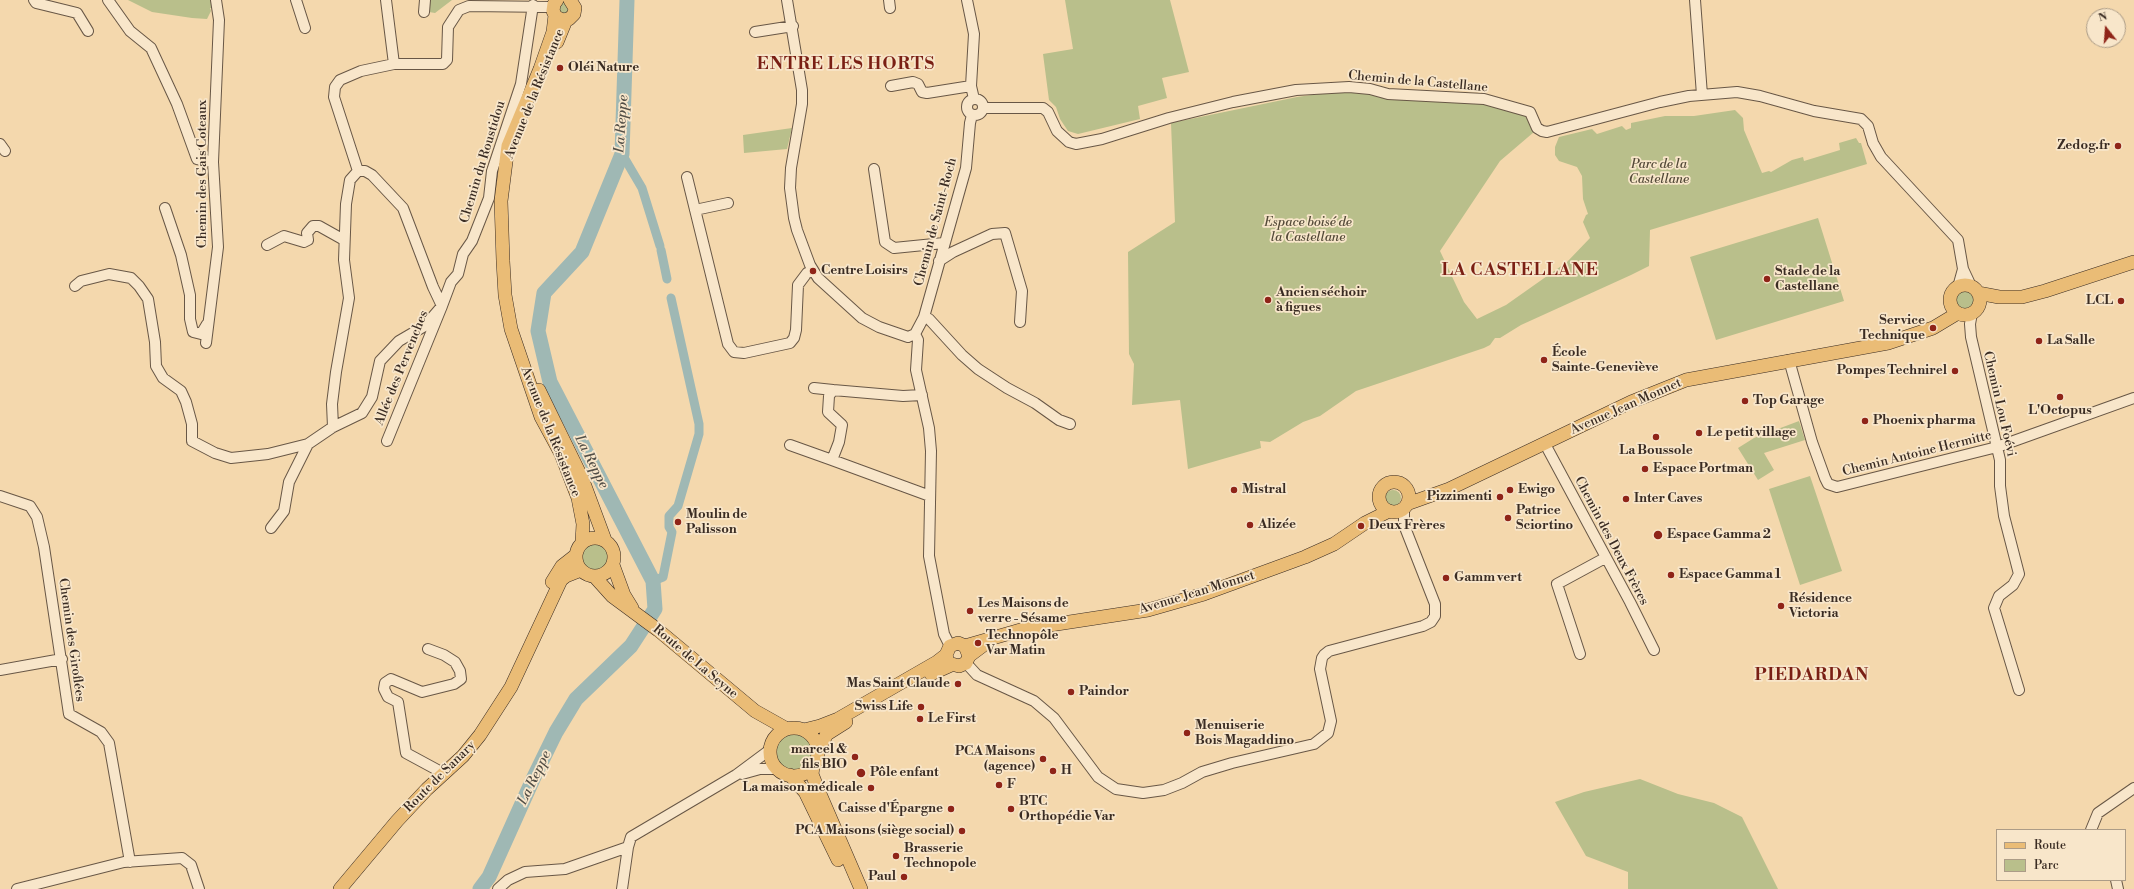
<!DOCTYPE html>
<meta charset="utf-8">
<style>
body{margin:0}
#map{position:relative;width:2134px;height:889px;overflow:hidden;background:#f4d8ad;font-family:"Libre Bodoni",serif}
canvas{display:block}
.legend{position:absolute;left:1996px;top:829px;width:130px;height:52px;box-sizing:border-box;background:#f8e6ca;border:1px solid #ac9c87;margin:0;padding:5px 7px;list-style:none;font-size:12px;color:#3a2c23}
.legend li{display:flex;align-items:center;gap:8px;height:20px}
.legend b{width:20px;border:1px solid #ac9c87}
.north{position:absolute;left:2086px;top:8px;width:40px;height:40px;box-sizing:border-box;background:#f8e6ca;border:1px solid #ac9c87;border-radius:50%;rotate:343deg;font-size:11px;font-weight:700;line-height:16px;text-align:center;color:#3a2c23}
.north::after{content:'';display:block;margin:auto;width:14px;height:18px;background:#8f2418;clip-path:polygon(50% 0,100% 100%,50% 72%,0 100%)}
</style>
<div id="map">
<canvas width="2134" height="889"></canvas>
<ul class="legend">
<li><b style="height:5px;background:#eabc76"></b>Route</li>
<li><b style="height:11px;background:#b9bf8b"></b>Parc</li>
</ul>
<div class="north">N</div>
</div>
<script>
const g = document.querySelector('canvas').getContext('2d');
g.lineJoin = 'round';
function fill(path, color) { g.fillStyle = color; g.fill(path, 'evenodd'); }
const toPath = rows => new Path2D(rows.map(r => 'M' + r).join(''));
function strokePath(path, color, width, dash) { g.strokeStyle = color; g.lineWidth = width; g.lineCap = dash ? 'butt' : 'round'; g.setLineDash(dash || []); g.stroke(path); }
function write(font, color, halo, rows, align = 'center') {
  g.font = font + ' "Libre Bodoni",serif'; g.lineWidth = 3.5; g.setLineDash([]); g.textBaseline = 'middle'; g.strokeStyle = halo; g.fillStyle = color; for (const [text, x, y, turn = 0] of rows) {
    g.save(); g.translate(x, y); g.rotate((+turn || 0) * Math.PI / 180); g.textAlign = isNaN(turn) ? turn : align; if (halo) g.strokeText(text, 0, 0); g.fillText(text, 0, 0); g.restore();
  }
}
fill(toPath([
 [128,0,212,0,213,8,210,8,211,11,207,19,192,18,152,12],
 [430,0,452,0,435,13,429,12],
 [557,0,570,0,573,2,563,20,556,1],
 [1065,0,1170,0,1189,72,1162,78,1167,98,1138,106,1140,119,1078,134,1068,131,1060,119,1056,107,1049,100,1043,54,1073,49],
 [1325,93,1353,93,1447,98,1528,112,1534,132,1500,161,1440,251,1464,302,1477,319,1506,305,1567,262,1590,238,1583,222,1586,215,1588,214,1583,199,1582,176,1577,167,1559,161,1555,155,1555,147,1559,137,1592,129,1597,134,1622,126,1626,130,1631,128,1631,123,1665,116,1694,116,1735,110,1743,118,1744,130,1762,173,1769,171,1771,172,1792,160,1803,157,1804,161,1840,150,1839,143,1856,138,1859,143,1861,143,1867,164,1650,230,1649,266,1631,275,1521,325,1500,338,1495,338,1490,345,1484,348,1356,391,1320,416,1303,422,1270,442,1260,441,1261,448,1188,469,1180,400,1132,405,1134,364,1129,354,1128,252,1175,222,1171,123,1297,97],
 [792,128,787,149,744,153,743,135],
 [1818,218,1844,301,1716,340,1690,257],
 '1956 300a9 9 0 1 1 18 0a9 9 0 1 1-18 0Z',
 [1799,421,1805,440,1764,453,1774,470,1758,480,1738,448,1754,438],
 [1810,476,1842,571,1800,585,1769,489],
 '1385 498a8 8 0 1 1 16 0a8 8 0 1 1-16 0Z',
 '576 557a19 19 0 1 1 38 0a19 19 0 1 1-38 0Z',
 '770 752a24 24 0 1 1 48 0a24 24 0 1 1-48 0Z',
 [1640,779,1678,794,1714,803,1742,817,1778,889,1628,889,1628,872,1586,856,1555,802,1584,792]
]), '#b9bf8b');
strokePath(toPath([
 [622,154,642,188,660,246],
 [661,250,667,279],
 [653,581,663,577,672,532,669,527,669,516,678,506,699,434,699,424,671,298]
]), '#9fb8b4', 9);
strokePath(toPath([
 [480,889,489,877,534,777,556,732,576,699,631,646,655,609,653,581,550,382,538,331,544,293,582,252,622,154,627,0]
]), '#9fb8b4', 15);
const minor = toPath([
 [34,0,36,3,77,13,88,31],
 [108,0,130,31,151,48,177,104,197,159,213,162],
 [296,0,305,28],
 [386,0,394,64],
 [787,0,802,90,802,104,791,168,790,188,794,218,797,230,810,265,818,278,862,318,879,327,908,337],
 [889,0,890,8],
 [967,0,974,34,971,86,974,99],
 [1695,0,1702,95],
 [424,12,425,0],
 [755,32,793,26],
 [891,86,913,82,918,84,922,92,927,93,971,86],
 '967 107a8 8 0 1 1 16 0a8 8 0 1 1-16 0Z',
 [983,108,1043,108,1048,112,1057,131,1069,142,1076,144,1102,139,1169,118,1233,102,1296,90,1349,87,1370,89,1388,94,1484,99,1530,112,1537,128,1542,131,1547,132,1660,102,1689,96,1737,92,1760,96,1814,111,1861,119,1868,126,1873,143,1881,157,1958,240,1963,269,1971,286],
 [0,144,5,151],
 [874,169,885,242,894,248,944,243],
 [358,171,334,97,335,87,340,80,361,71,394,64,443,64,447,60,448,27,459,10,469,6,553,7],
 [687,177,728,344,734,352,744,353,790,343,794,338,796,330,798,285,807,273,813,271],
 [165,208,181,255,190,295,190,319,193,332,201,334,207,324],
 [695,210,728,203],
 [267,245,284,236,304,242,308,240,307,233,313,226,319,226,344,240],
 [939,261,953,252,992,234,1005,233,1022,291,1020,322],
 [75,286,81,281,109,274,131,278,139,286,148,299,155,342,156,366,163,378,181,391,186,402,192,424,192,441,215,453,231,458,268,454,308,444,333,427,362,413,372,397,380,361,399,341,423,327,430,320,442,306,451,282,458,274,463,254,472,241,489,198,492,171,521,84,533,5],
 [1958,287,1963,269],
 [1972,313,1970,324,1971,337,2000,460,2000,486,2004,516,2019,574,2013,585,1999,596,1994,608,2019,690],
 [924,317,929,319,962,355,978,369,1007,388,1035,403,1059,420,1070,424],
 [915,334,924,317,966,168,970,123,972,115],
 [908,337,915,334,918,340,916,370,929,428,931,451,929,556,944,634,950,646],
 [206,343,218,247,213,162,219,20,216,0],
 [1789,360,1812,442,1825,478,1828,484,1837,487,1997,447,2134,398],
 [814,388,833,390],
 [922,395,903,396,833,390,829,396,828,412,842,425,839,442,832,460,930,496],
 [333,427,332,404,336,372,349,298,344,260,346,204,350,180,358,171,365,171,372,175,403,208,433,287,442,306,387,441],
 [1545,444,1630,602,1654,650],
 [790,445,832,460],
 [0,496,30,506,37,517,44,547,69,714,101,732,109,743,130,862],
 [271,528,284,511,289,482,308,444],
 [428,649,444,655,455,662,460,671,461,679,454,684,422,692,391,679,385,683,384,689,388,697,398,702,406,753,443,773],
 [1580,654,1557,584,1605,558],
 [966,663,977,675,1034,701,1054,718,1098,777,1116,789,1143,793,1164,790,1182,783,1202,772,1232,763,1314,744,1328,733,1331,721,1320,669,1322,658,1324,655,1329,651,1423,626,1431,622,1435,616,1435,604,1404,525,1404,508],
 [0,670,62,659],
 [742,774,760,769,777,769],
 [2091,830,2098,813,2134,788],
 [2116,880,2118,889],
 [17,889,124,862,182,858,191,865,199,889],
 [498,889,508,880,525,872,565,869,628,847],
 [622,889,628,847,631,837,736,775,771,749]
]);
const major = toPath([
 [557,0,554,4,553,11,556,17,563,20,569,19,574,14,575,8,570,0],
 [555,15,553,32,540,69,508,146,501,201,503,261,505,295,511,329,541,417,561,454,578,498,583,524,582,542],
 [557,42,566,20],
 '1950 300a15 15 0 1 1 30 0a15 15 0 1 1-30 0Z',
 [1978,293,1999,297,2022,297,2045,291,2134,262],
 [539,390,582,478,605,540],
 '1379 497a15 15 0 1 1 30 0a15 15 0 1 1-30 0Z',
 [1407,504,1449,489,1631,402,1686,380,1888,343,1933,328,1958,313],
 '576 557a19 19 0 1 1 38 0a19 19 0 1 1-38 0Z',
 [613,565,624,595,632,608],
 [594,576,612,596,658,630,755,711,787,729],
 [552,582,562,566,576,555],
 [965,646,1024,629,1148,610,1204,594,1305,557,1334,544,1365,523,1389,511],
 [969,656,965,646,958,643,950,646,946,655,948,663,959,666,966,663,969,656,985,644],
 [931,674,951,665],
 '770 752a24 24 0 1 1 48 0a24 24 0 1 1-48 0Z',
 [804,730,820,726,838,719,937,662,946,655],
 [818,750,827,734,846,722],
 [813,767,812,774,817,787,861,889],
 [790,775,805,792,838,860],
 [340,889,397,821,427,789,463,756,480,735,511,687,561,580,566,576,581,570]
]);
strokePath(minor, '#685746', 12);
strokePath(major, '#3a2c23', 14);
strokePath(minor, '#f8e6ca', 10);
strokePath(major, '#eabc76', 13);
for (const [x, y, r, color] of [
 [560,68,4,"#8f2418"],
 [2118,146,4,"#8f2418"],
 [813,271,4,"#8f2418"],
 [1767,279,4,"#8f2418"],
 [1268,300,4,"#8f2418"],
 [2121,301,4,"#8f2418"],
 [1933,328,4,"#8f2418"],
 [2039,341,4,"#8f2418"],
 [1544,360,4,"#8f2418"],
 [1955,371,4,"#8f2418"],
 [2060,397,4,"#8f2418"],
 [1745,401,4,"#8f2418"],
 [1865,421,4,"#8f2418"],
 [1699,433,4,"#8f2418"],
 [1656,437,4,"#8f2418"],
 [1645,469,4,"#8f2418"],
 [1234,490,4,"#8f2418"],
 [1510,490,4,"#8f2418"],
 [1500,497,4,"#8f2418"],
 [1626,499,4,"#8f2418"],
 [1508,518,4,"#8f2418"],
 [678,522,4,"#8f2418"],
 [1250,525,4,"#8f2418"],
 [1361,526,4,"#8f2418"],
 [1658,535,5,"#8f2418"],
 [1671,575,4,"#8f2418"],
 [1446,578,4,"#8f2418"],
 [1781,606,4,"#8f2418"],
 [970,611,4,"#8f2418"],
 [978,643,4,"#8f2418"],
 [958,684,4,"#8f2418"],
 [1071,692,4,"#8f2418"],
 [921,707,4,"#8f2418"],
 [920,719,4,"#8f2418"],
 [1187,733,4,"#8f2418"],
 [855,757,4,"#8f2418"],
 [1043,759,4,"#8f2418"],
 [1053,771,4,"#8f2418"],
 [861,773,5,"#8f2418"],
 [999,785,4,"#8f2418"],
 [871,788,4,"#8f2418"],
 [951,809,4,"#8f2418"],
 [1011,809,4,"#8f2418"],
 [962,831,4,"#8f2418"],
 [896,856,4,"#8f2418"],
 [904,877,4,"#8f2418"]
]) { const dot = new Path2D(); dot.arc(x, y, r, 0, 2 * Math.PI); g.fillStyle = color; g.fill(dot); strokePath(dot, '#f8e6ca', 1.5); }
write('bold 13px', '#3a2c23', '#f8e6ca', [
 ["Oléi Nature",568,68],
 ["Zedog.fr",2110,146,"right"],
 ["Centre Loisirs",821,271],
 ["Stade de la",1775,272],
 ["Castellane",1775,287],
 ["Ancien séchoir",1276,293],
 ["à figues",1276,308],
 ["LCL",2113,301,"right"],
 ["Service",1925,321,"right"],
 ["Technique",1925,336,"right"],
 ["La Salle",2047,341],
 ["École",1552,353],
 ["Sainte-Geneviève",1552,368],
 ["Pompes Technirel",1947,371,"right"],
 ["Top Garage",1753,401],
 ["L'Octopus",2060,411,"center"],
 ["Phoenix pharma",1873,421],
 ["Le petit village",1707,433],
 ["La Boussole",1656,451,"center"],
 ["Espace Portman",1653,469],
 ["Mistral",1242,490],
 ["Ewigo",1518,490],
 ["Pizzimenti",1492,497,"right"],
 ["Inter Caves",1634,499],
 ["Patrice",1516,511],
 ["Sciortino",1516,526],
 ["Moulin de",686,515],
 ["Palisson",686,530],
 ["Alizée",1258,525],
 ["Deux Frères",1369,526],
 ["Espace Gamma 2",1667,535],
 ["Espace Gamma 1",1679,575],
 ["Gamm vert",1454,578],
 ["Résidence",1789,599],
 ["Victoria",1789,614],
 ["Les Maisons de",978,604],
 ["verre - Sésame",978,619],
 ["Technopôle",986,636],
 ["Var Matin",986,651],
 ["Mas Saint Claude",950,684,"right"],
 ["Paindor",1079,692],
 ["Swiss Life",913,707,"right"],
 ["Le First",928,719],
 ["Menuiserie",1195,726],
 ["Bois Magaddino",1195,741],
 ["marcel &",847,750,"right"],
 ["fils BIO",847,765,"right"],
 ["PCA Maisons",1035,752,"right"],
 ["(agence)",1035,767,"right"],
 ["H",1061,771],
 ["Pôle enfant",870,773],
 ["F",1007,785],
 ["La maison médicale",863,788,"right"],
 ["BTC",1019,802],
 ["Orthopédie Var",1019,817],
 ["Caisse d'Épargne",943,809,"right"],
 ["PCA Maisons (siège social)",954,831,"right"],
 ["Brasserie",904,849],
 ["Technopole",904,864],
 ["Paul",896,877,"right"]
], 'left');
write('13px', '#3a2c23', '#f8e6ca', [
 ["Chemin de la Castellane",1418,82,5],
 ["Avenue de la Résistance",535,94,-68],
 ["Chemin du Roustidou",483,162,-73],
 ["Chemin des Gais Coteaux",203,174,-90],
 ["Chemin de Saint-Roch",936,222,-75],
 ["Allée des Pervenches",402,368,-68],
 ["Chemin Lou Foévi",1999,404,77],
 ["Avenue Jean Monnet",1626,407,-24],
 ["Avenue de la Résistance",550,432,68],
 ["Chemin Antoine Hermitte",1917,454,-14],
 ["Chemin des Deux Frères",1611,541,62],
 ["Avenue Jean Monnet",1197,593,-17],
 ["Chemin des Giroflées",71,640,82],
 ["Route de La Seyne",695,662,40],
 ["Route de Sanary",440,777,-45]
]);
write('italic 13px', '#534938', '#f8e6ca', [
 ["Parc de la",1659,165],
 ["Castellane",1659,180],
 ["Espace boisé de",1308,223],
 ["la Castellane",1308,238]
]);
write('italic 14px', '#534f47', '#f8e6ca', [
 ["La Reppe",622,124,-86],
 ["La Reppe",591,462,63],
 ["La Reppe",535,778,-64]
]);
g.letterSpacing = '1px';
write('bold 17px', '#7a1f14', '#f8e6ca', [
 ["ENTRE LES HORTS",846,65],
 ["LA CASTELLANE",1520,271],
 ["PIEDARDAN",1812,676]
]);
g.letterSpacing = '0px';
</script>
